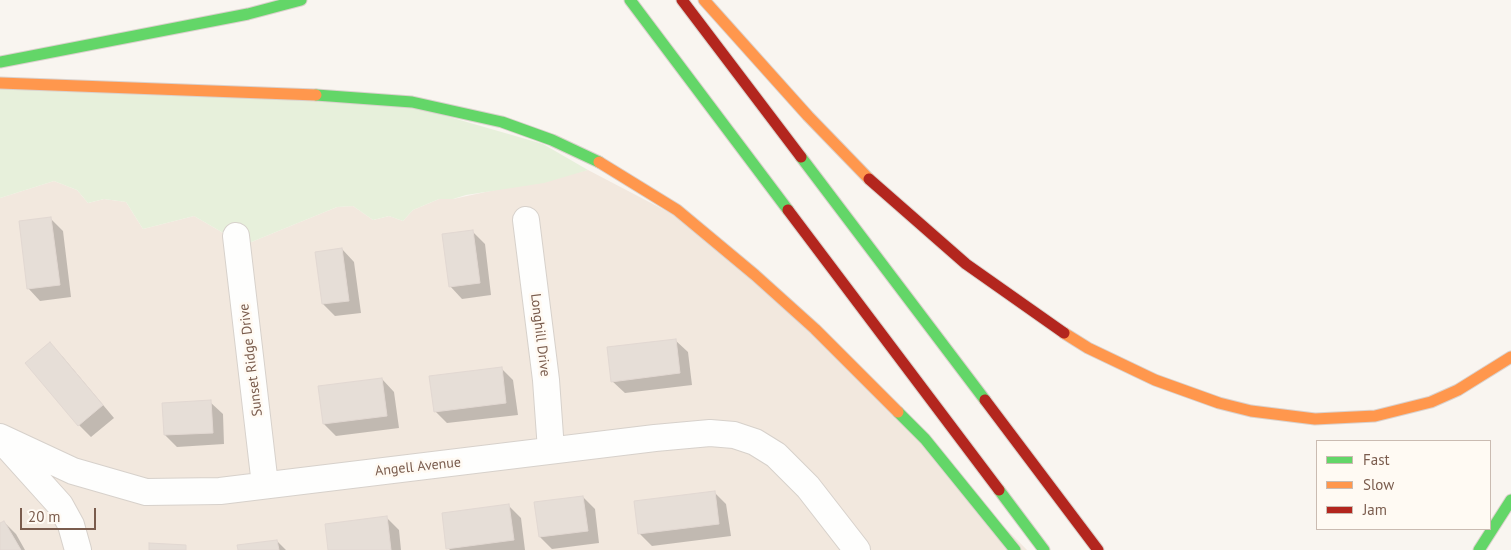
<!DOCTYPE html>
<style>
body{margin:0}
#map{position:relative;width:1511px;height:550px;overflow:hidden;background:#f9f5f0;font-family:"PT Sans",sans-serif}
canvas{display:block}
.legend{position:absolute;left:1316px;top:440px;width:175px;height:90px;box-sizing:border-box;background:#fffaf3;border:1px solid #cabbb1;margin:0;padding:6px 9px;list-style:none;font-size:15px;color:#7a5c4d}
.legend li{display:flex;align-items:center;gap:10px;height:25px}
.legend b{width:25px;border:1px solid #cabbb1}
.scale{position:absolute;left:20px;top:508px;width:76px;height:22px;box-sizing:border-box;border:2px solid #7a5c4d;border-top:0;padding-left:6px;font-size:15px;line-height:18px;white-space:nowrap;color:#7a5c4d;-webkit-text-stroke:4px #fffaf3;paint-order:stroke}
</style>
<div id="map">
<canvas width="1511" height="550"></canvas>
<ul class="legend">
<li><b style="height:6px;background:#63d668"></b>Fast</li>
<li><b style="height:6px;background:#ff974d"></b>Slow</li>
<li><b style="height:6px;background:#b3261e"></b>Jam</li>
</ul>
<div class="scale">20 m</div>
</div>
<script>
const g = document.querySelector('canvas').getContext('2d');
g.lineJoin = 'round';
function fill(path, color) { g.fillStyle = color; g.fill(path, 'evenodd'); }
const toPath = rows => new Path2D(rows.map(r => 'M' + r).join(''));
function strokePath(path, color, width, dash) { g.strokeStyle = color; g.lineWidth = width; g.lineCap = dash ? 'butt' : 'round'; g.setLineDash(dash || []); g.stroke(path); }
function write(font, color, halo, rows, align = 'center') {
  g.font = font + ' "PT Sans",sans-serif'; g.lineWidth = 5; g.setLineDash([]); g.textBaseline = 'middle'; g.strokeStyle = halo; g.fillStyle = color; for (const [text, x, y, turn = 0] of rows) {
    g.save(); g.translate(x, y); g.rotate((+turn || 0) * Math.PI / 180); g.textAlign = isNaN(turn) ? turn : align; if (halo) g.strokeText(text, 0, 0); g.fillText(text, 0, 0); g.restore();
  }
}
fill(toPath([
 [588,170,674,215,799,319,1027,550,0,550,0,198,54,181,77,190,88,203,104,199,126,202,143,229,194,216,244,245,337,207,353,206,373,220,389,216,403,221,413,210,439,199,453,199]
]), '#f2e8de');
fill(toPath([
 [0,83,415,107,543,144,588,170,544,183,466,195,453,199,439,199,413,210,403,221,389,216,373,220,353,206,337,207,244,245,194,216,143,229,126,202,104,199,88,203,77,190,54,181,0,198]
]), '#e7f0db');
fill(toPath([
 [51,219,63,231,71,297,40,301,28,288],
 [473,232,485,244,491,295,462,299,450,286],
 [342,249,354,262,361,313,335,316,323,304],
 [675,340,688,352,692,385,625,393,612,381],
 [62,356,114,418,91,437,79,425],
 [501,368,513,380,518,415,447,423,435,411],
 [382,379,394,392,399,428,336,436,324,424],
 [210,402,223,414,224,444,177,447,165,435],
 [714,492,726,504,731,536,652,546,640,534],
 [583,497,595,509,599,543,552,549,540,537],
 [509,506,521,518,525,550,450,550,448,548],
 [386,517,399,530,401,550,329,550],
 [4,522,16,534,25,550,0,550,0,525],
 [277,541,286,550,239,550]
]), '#0003');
const building = toPath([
 [51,217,60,285,27,289,19,221,51,217],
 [473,230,480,283,449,287,442,234,473,230],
 [342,248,349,301,322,304,315,252,342,248],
 [676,339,680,373,611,382,607,347,676,339],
 [50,342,103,405,78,426,25,363,50,342],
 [502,367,506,403,434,412,429,376,502,367],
 [382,378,387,416,323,424,318,386,382,378],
 [211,400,213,433,164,435,162,403,211,400],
 [715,491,719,524,638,534,634,501,715,491],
 [583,496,588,531,539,537,534,502,583,496],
 [509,504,514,540,446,549,442,513,509,504],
 [387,516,391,550,328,550,325,524,387,516],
 [4,521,21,550,0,550,0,523,4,521],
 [277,540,279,550,238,550,237,545,277,540],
 [149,543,186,545,186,550,149,550,149,543]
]);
fill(building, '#e6ded7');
strokePath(building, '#e2d8d2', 1);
const street = toPath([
 [526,220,546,380,551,450],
 [236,236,265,485],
 [0,437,73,471,146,492,220,491,655,438,710,433,734,435,755,442,776,455,808,487,857,550],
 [6,445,60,505,71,525,78,550]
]);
const fast = toPath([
 [630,0,788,210],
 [0,62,248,14,301,0],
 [316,95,412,102,502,122,552,140,599,162],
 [801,157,985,400],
 [898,412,925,439,1015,550],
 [999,490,1044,550],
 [1479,550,1511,500]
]);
const slow = toPath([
 [704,0,808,116,869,179],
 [0,83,316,95],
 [599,162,677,210,755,275,815,329,898,412],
 [1064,333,1088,348,1155,380,1219,403,1251,411,1315,419,1375,416,1431,402,1458,390,1511,357]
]);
const jam = toPath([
 [682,0,801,157],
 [869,179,966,264,1064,333],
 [788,210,999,490],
 [985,400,1098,550]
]);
strokePath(street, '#d7d1cb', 28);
strokePath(fast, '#dad1cc', 13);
strokePath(slow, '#dad1cc', 13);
strokePath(jam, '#dad1cc', 13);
strokePath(street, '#fefefd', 26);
strokePath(fast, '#63d668', 11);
strokePath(slow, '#ff974d', 11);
strokePath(jam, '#b3261e', 11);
write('14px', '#7a5c4d', '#fffaf3', [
 ["Longhill Drive",540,335,83],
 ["Sunset Ridge Drive",251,360,-97],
 ["Angell Avenue",418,467,-6]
]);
</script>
